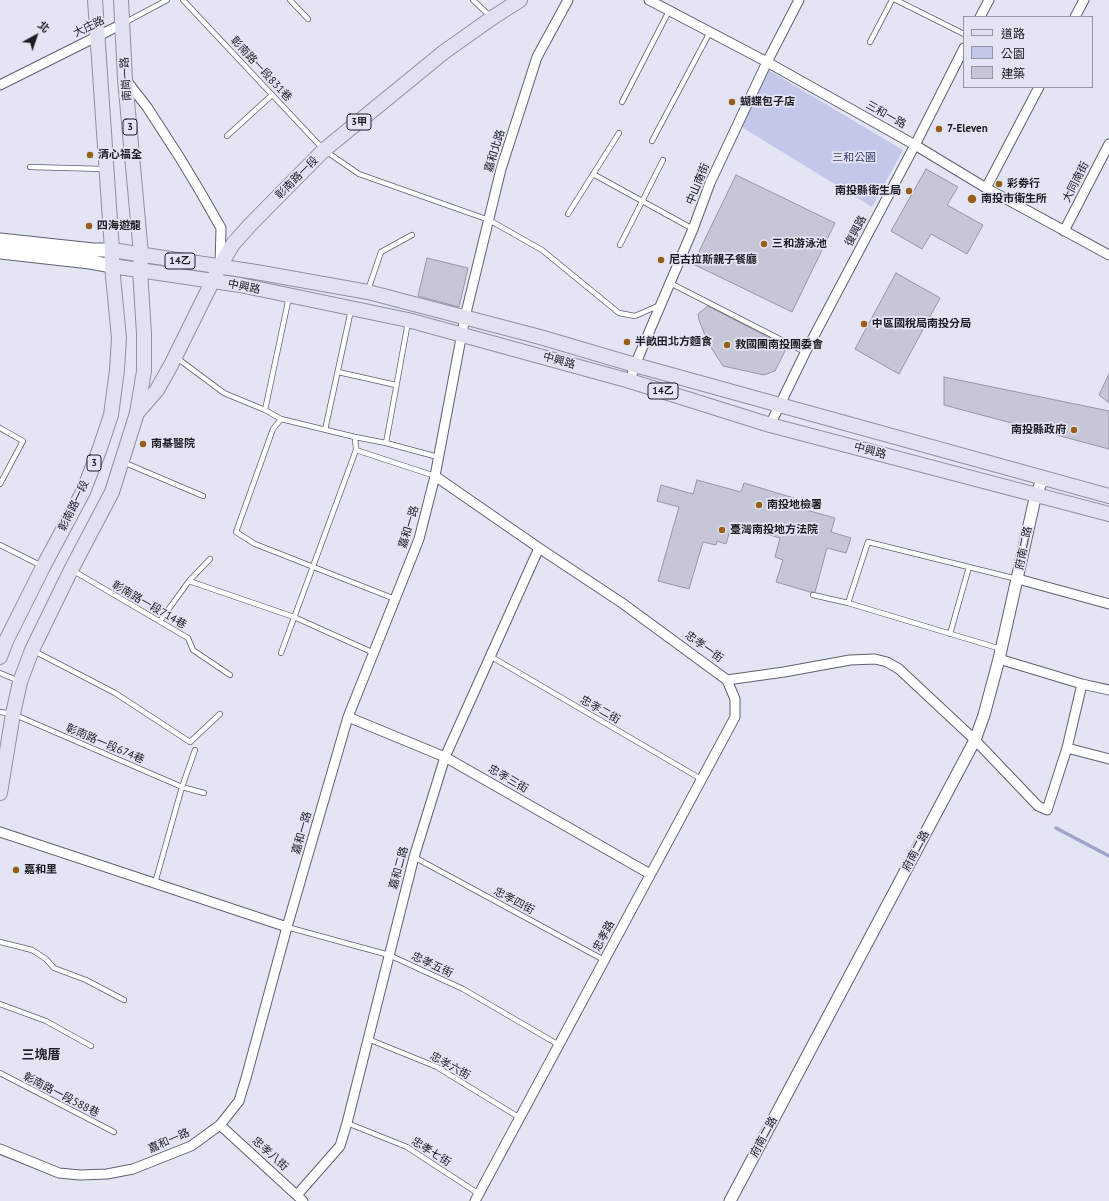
<!DOCTYPE html>
<meta charset="utf-8">
<style>
body{margin:0}
#map{position:relative;width:1109px;height:1201px;overflow:hidden;background:#e3e5f5;font-family:"PT Sans","Noto Sans TC",sans-serif}
canvas{display:block}
.legend{position:absolute;left:963px;top:16px;width:130px;height:72px;box-sizing:border-box;background:#e3e5f5;border:1px solid #9395a1;margin:0;padding:5px 7px;list-style:none;font-size:12px;color:#1c1c22}
.legend li{display:flex;align-items:center;gap:8px;height:20px}
.legend b{width:20px;border:1px solid #9395a1}
.north{position:absolute;left:16px;top:16px;width:40px;height:40px;-webkit-text-stroke:3px #e3e5f5;paint-order:stroke;rotate:40deg;font-size:11px;font-weight:700;line-height:16px;text-align:center;color:#1c1c22}
.north::after{content:'';display:block;margin:auto;width:14px;height:18px;background:#1c1c22;clip-path:polygon(50% 0,100% 100%,50% 72%,0 100%)}
</style>
<div id="map">
<canvas width="1109" height="1201"></canvas>
<ul class="legend">
<li><b style="height:5px;background:#e0e2f1"></b>道路</li>
<li><b style="height:11px;background:#c3c8ea"></b>公園</li>
<li><b style="height:11px;background:#c5c7d7"></b>建築</li>
</ul>
<div class="north">北</div>
</div>
<script>
const g = document.querySelector('canvas').getContext('2d');
g.lineJoin = 'round';
function fill(path, color) { g.fillStyle = color; g.fill(path, 'evenodd'); }
const toPath = rows => new Path2D(rows.map(r => 'M' + r).join(''));
function strokePath(path, color, width, dash) { g.strokeStyle = color; g.lineWidth = width; g.lineCap = dash ? 'butt' : 'round'; g.setLineDash(dash || []); g.stroke(path); }
function write(font, color, halo, rows, align = 'center') {
  g.font = font + ' "PT Sans","Noto Sans TC",sans-serif'; g.lineWidth = 3.5; g.setLineDash([]); g.textBaseline = 'middle'; g.strokeStyle = halo; g.fillStyle = color; for (const [text, x, y, turn = 0] of rows) {
    g.save(); g.translate(x, y); g.rotate((+turn || 0) * Math.PI / 180); g.textAlign = isNaN(turn) ? turn : align; if (halo) g.strokeText(text, 0, 0); g.fillText(text, 0, 0); g.restore();
  }
}
fill(toPath([
 [768,70,903,150,872,207,740,126]
]), '#c3c8ea');
strokePath(toPath([
 [1056,828,1109,856]
]), '#9fa4cb', 3.5);
const building = toPath([
 [926,169,958,187,947,205,983,225,967,254,931,234,922,249,891,231,926,169],
 [736,175,835,223,792,312,693,264,736,175],
 [427,258,468,268,459,307,418,296,427,258],
 [896,273,940,298,899,374,855,349,896,273],
 [708,306,787,347,775,371,764,375,723,366,708,343,699,320,698,314,708,306],
 [1109,374,1109,403,1099,395,1109,374],
 [944,377,1109,411,1109,449,944,405,944,377],
 [697,480,741,492,744,483,794,498,792,506,835,518,831,532,851,538,846,553,827,548,815,592,810,592,776,582,783,560,775,557,780,538,732,524,726,544,717,541,716,545,703,542,689,589,658,581,679,507,657,501,661,485,693,494,697,480]
]);
fill(building, '#c5c7d7');
strokePath(building, '#9496a5', 1);
const service = toPath([
 [183,0,324,150,359,174,489,220,542,250,619,313,635,316,660,305],
 [290,0,308,19],
 [473,0,490,16],
 [896,0,964,34],
 [124,23,167,0],
 [870,42,892,0],
 [622,102,669,11],
 [227,136,272,95],
 [652,141,710,32],
 [30,167,104,169],
 [593,174,693,229],
 [568,214,619,133],
 [620,245,663,160],
 [670,283,805,352],
 [368,290,381,252,412,235],
 [177,358,224,393,265,410],
 [338,372,396,385],
 [281,419,265,410,289,297],
 [0,428,23,441,0,484],
 [325,430,351,310],
 [355,437,356,450,435,476],
 [386,443,408,322],
 [123,462,203,496],
 [0,545,42,566],
 [72,570,188,638,193,650,230,675],
 [189,581,294,617,374,653],
 [813,595,848,603,1001,649],
 [395,599,255,544,236,532,273,429,281,419,355,437,386,443,438,457],
 [848,603,868,542,1017,579],
 [160,621,189,581,210,559],
 [950,634,969,567],
 [34,651,115,693,190,742,220,714],
 [281,653,356,450],
 [490,656,701,779],
 [0,673,19,681],
 [0,712,13,714,182,787,204,793],
 [414,857,604,960],
 [155,883,182,787,195,750],
 [287,927,389,955,463,989,559,1045],
 [0,942,32,950,46,959,54,968,86,980,124,1000],
 [0,1004,46,1021,91,1046],
 [368,1039,437,1067,520,1118],
 [0,1073,114,1132],
 [347,1123,407,1147,479,1194]
]);
const minor = toPath([
 [649,0,767,62,915,145,986,188,1109,255],
 [980,17,989,0],
 [1075,17,1084,0],
 [126,80,147,107,180,158,201,193,221,228,220,265],
 [0,85,122,24],
 [986,188,1039,87],
 [1064,231,1109,144],
 [630,381,635,365,693,229,710,183,767,62,799,0],
 [770,425,805,353,915,145,964,48],
 [435,476,539,548,622,603,727,680,784,672,850,660,875,659,887,662,899,669,975,740,1038,806,1047,810,1067,748,1082,684],
 [1018,579,1109,604],
 [999,659,1082,684,1109,690],
 [348,717,445,757,650,874],
 [1067,748,1109,759],
 [0,832,287,927],
 [220,1125,303,1201],
 [0,1149,59,1173,80,1175,107,1174,133,1169,191,1146,220,1125,239,1101,246,1078,287,927,348,717,419,539,435,476,465,317,501,169,537,57,568,0],
 [297,1195,340,1146,347,1123,414,857,445,757,539,548],
 [475,1201,735,717,735,699,727,680]
]);
const tertiary = toPath([
 [730,1201,975,740,984,715,999,659,1036,494,1043,479]
]);
const secondary = toPath([
 [0,240,93,250,112,250],
 [0,252,90,262,112,266]
]);
const primary = toPath([
 [112,250,256,272,368,292,540,337,635,365,1109,496],
 [112,266,240,285,408,320,630,381,770,425,1109,514],
 [137,413,157,390,171,365,220,266,233,244,250,225,324,150,444,52,492,18,520,0],
 [0,657,6,641,43,567,83,492,100,448,111,415,117,370,119,338,112,266,112,250,95,0],
 [0,793,13,714,20,682,32,650,71,570,112,492,137,413,144,371,144,334,140,269,141,254,125,79,121,0]
]);
strokePath(service, '#5f616f', 6);
strokePath(minor, '#5f616f', 11);
strokePath(tertiary, '#5f616f', 13);
strokePath(secondary, '#5f616f', 15);
strokePath(primary, '#8e90a3', 16);
strokePath(service, '#fff', 4.5);
strokePath(minor, '#fff', 9);
strokePath(tertiary, '#fff', 11);
strokePath(secondary, '#fff', 13);
strokePath(primary, '#e0e2f1', 14);
for (const [x, y, r, color] of [
 [732,102,4,"#956016"],
 [939,129,4,"#956016"],
 [90,155,4,"#956016"],
 [999,184,4,"#956016"],
 [909,191,4,"#956016"],
 [972,199,5,"#956016"],
 [89,226,4,"#956016"],
 [764,244,4,"#956016"],
 [661,260,4,"#956016"],
 [864,324,4,"#956016"],
 [627,342,4,"#956016"],
 [727,345,4,"#956016"],
 [1074,430,4,"#956016"],
 [143,444,4,"#956016"],
 [759,505,4,"#956016"],
 [722,530,4,"#956016"],
 [16,870,4,"#956016"]
]) { const dot = new Path2D(); dot.arc(x, y, r, 0, 2 * Math.PI); g.fillStyle = color; g.fill(dot); strokePath(dot, '#e3e5f5', 1.5); }
for (const [x, y, w] of [
 [359,122,24],
 [130,127,14],
 [180,261,30],
 [663,391,30],
 [94,463,14]
]) { const box = new Path2D(); box.roundRect(x - w / 2, y - 8, w, 16, 3); g.fillStyle = '#e3e5f5'; g.fill(box); strokePath(box, '#1c1c22', 1); }
write('bold 10px', '#1c1c22', null, [
 ["3甲",359,122],
 ["3",130,127],
 ["14乙",180,261],
 ["14乙",663,391],
 ["3",94,463]
]);
write('11px', '#1c1c22', '#e3e5f5', [
 ["大庄路",89,27,-26],
 ["彰南路一段831巷",261,69,47],
 ["南崗一路",126,79,-94],
 ["三和一路",886,115,29],
 ["嘉和北路",495,151,-73],
 ["彰南路一段",297,178,-45],
 ["大同南街",1076,182,-63],
 ["中山南街",698,184,-68],
 ["復興路",856,231,-62],
 ["中興路",244,287,11],
 ["中興路",559,361,16],
 ["中興路",870,451,15],
 ["彰南路一段",74,506,-64],
 ["嘉和一路",409,527,-73],
 ["府南二路",1024,548,-78],
 ["彰南路一段714巷",149,605,30],
 ["忠孝一街",704,647,36],
 ["忠孝二街",600,710,30],
 ["彰南路一段674巷",105,744,23],
 ["忠孝三街",508,779,30],
 ["嘉和一路",302,833,-74],
 ["府南二路",916,851,-62],
 ["嘉和二路",399,868,-75],
 ["忠孝四街",514,901,28],
 ["忠孝路",604,936,-62],
 ["忠孝五街",432,965,25],
 ["忠孝六街",450,1066,29],
 ["彰南路一段588巷",61,1095,27],
 ["府南二路",764,1137,-62],
 ["嘉和一路",169,1141,-24],
 ["忠孝七街",431,1152,32],
 ["忠孝八街",270,1154,42]
]);
write('bold 11px', '#1c1c22', '#e3e5f5', [
 ["蝴蝶包子店",740,102],
 ["7-Eleven",947,129],
 ["清心福全",98,155],
 ["彩劵行",1007,184],
 ["南投縣衛生局",901,191,"right"],
 ["南投市衛生所",981,199],
 ["四海遊龍",97,226],
 ["三和游泳池",772,244],
 ["尼古拉斯親子餐廳",669,260],
 ["中區國稅局南投分局",872,324],
 ["半畝田北方麵食",635,342],
 ["救國團南投團委會",735,345],
 ["南投縣政府",1066,430,"right"],
 ["南基醫院",151,444],
 ["南投地檢署",767,505],
 ["臺灣南投地方法院",730,530],
 ["嘉和里",24,870]
], 'left');
write('11px', '#37396c', '#e3e5f5', [
 ["三和公園",854,158]
]);
write('bold 13px', '#1c1c22', '#e3e5f5', [
 ["三塊厝",41,1055]
]);
</script>
